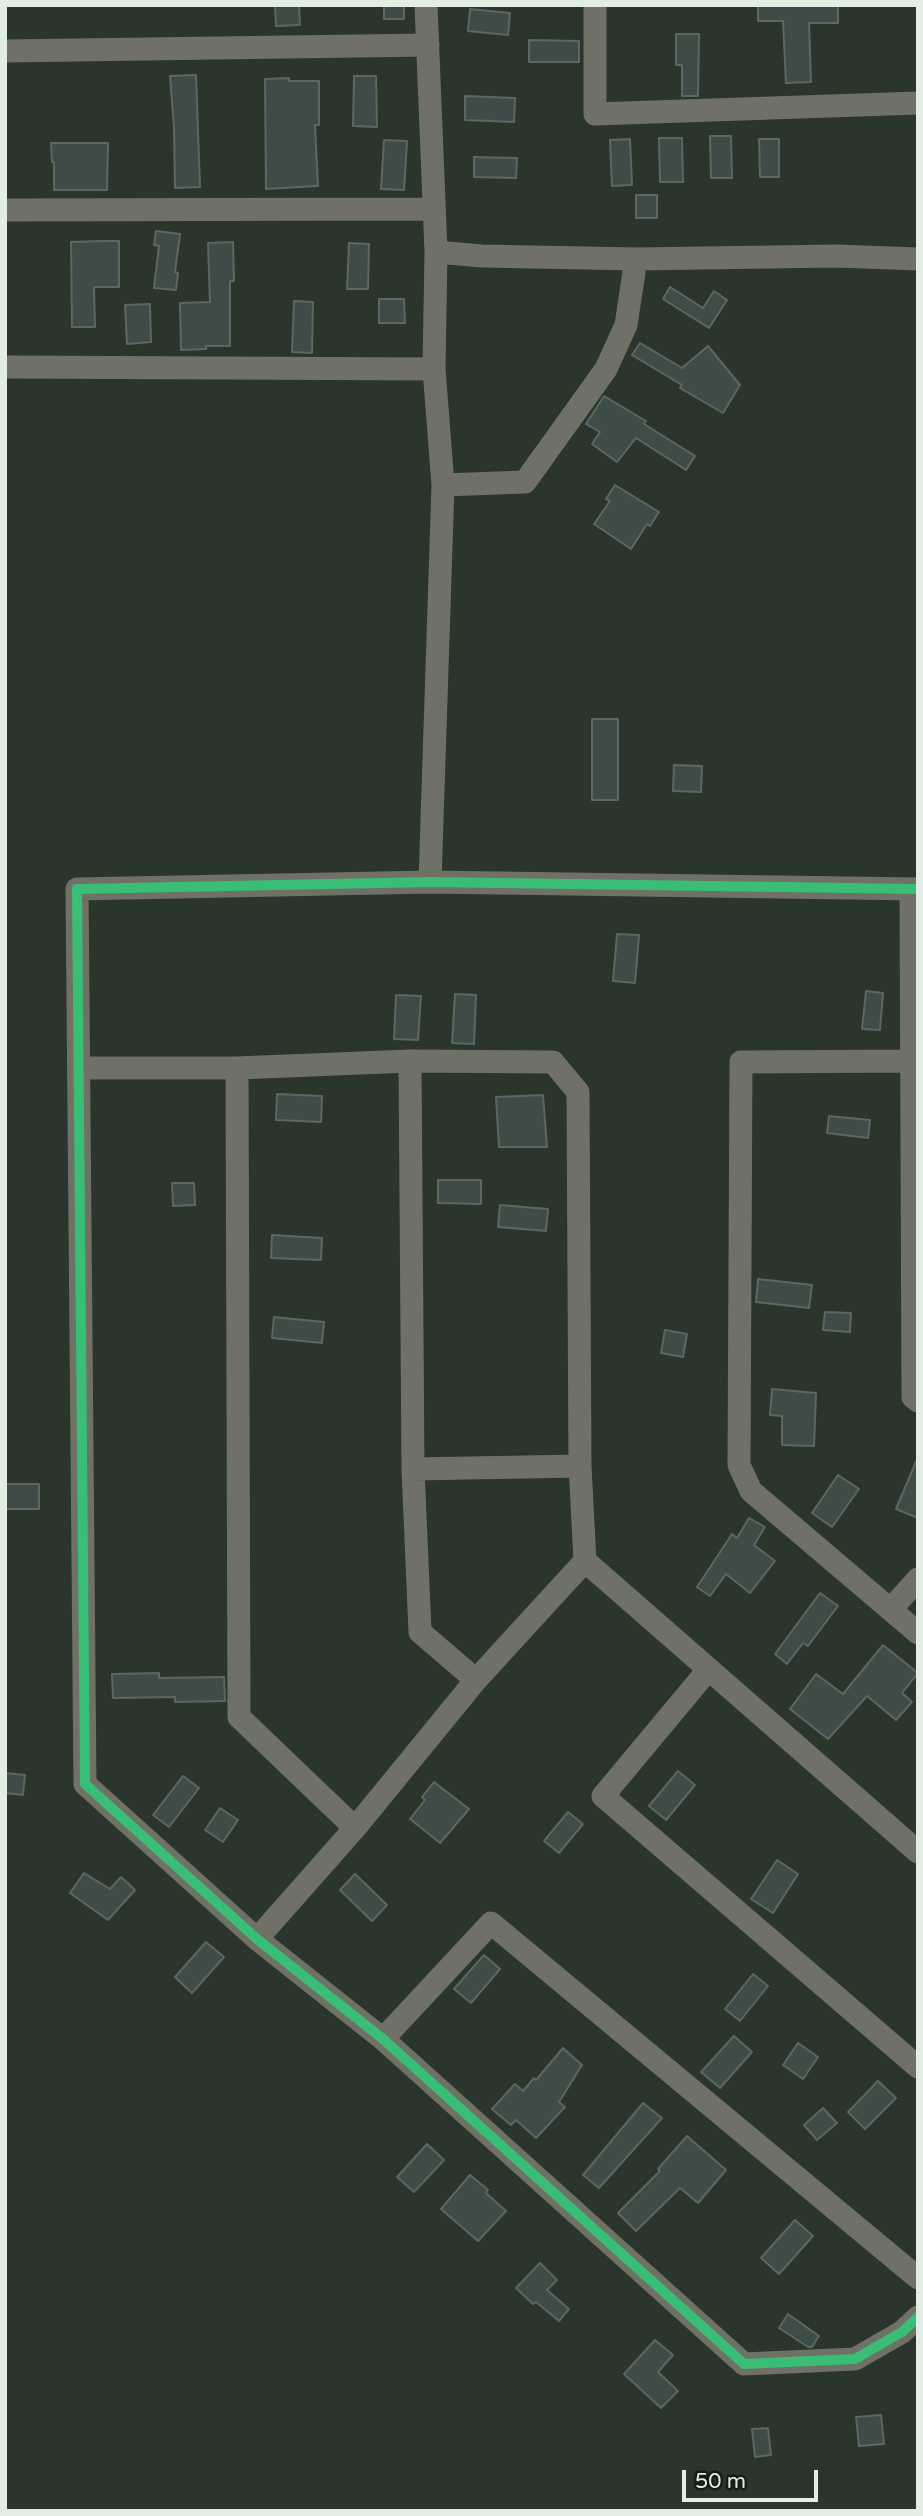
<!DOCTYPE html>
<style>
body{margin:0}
#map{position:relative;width:923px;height:2516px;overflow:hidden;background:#2a352c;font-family:"Varela Round",sans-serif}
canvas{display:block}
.frame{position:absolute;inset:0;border:7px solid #e2eee3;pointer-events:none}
.scale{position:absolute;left:682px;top:2470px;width:136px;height:32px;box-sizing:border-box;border:4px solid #e2eee3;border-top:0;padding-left:9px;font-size:21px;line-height:24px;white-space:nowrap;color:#e2eee3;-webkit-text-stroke:5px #151e16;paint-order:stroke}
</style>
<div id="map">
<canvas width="923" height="2516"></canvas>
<div class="frame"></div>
<div class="scale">50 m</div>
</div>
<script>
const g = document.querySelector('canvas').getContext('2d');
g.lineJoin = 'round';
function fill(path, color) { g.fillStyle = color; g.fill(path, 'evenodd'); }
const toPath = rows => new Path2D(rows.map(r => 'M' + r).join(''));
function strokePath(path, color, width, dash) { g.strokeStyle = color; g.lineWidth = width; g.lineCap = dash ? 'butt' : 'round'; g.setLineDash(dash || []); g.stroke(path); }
const building = toPath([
 [275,5,299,5,300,25,276,26,275,5],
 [384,5,404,5,404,19,384,19,384,5],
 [758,5,838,5,838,23,809,23,811,82,786,83,783,21,758,21,758,5],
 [470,9,510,13,508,35,468,31,470,9],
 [676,34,699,34,698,96,682,96,682,65,676,65,676,34],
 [529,40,579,41,579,62,529,62,529,40],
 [196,75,200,187,175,188,174,128,170,76,196,75],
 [354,76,376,76,377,127,353,126,354,76],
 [289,78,289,81,319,81,319,125,315,125,318,186,266,189,265,79,289,78],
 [465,96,515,98,514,122,465,120,465,96],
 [710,136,731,136,732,178,711,178,710,136],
 [659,138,682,138,683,182,660,182,659,138],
 [630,139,632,185,612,186,610,140,630,139],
 [759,139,779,139,779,177,760,177,759,139],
 [384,140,407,141,404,190,381,189,384,140],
 [51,143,108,143,107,190,54,190,54,162,52,162,51,143],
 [474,157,517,158,516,178,474,177,474,157],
 [636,195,657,195,657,218,636,218,636,195],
 [156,231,180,234,175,272,178,273,176,290,154,288,159,246,154,245,156,231],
 [102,241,119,241,119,287,94,287,95,327,72,327,71,242,102,241],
 [233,242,234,281,230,281,230,346,206,346,206,349,181,350,180,303,210,302,208,243,233,242],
 [349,243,369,244,368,289,347,289,349,243],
 [670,287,703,308,714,291,727,300,709,328,663,299,670,287],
 [379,299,404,299,405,323,379,323,379,299],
 [294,301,313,302,312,353,292,352,294,301],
 [150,304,151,342,127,344,125,305,150,304],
 [640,343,682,368,708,346,740,385,723,413,680,388,682,385,632,355,640,343],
 [604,396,646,421,644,424,695,456,686,470,636,438,617,462,592,444,600,432,586,424,604,396],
 [615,485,659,512,650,526,647,524,631,549,594,524,610,501,606,499,615,485],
 [592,719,618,719,618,800,592,800,592,719],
 [674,765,702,766,701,792,673,791,674,765],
 [617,934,639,935,635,983,613,981,617,934],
 [866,991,883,993,880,1030,862,1029,866,991],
 [455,994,476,995,474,1044,452,1043,455,994],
 [396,995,421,996,418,1040,394,1039,396,995],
 [277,1094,322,1096,321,1122,276,1120,277,1094],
 [543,1095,547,1147,499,1147,496,1097,543,1095],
 [829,1116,870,1120,868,1138,827,1133,829,1116],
 [438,1180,481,1180,481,1204,438,1203,438,1180],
 [172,1183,194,1183,195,1205,173,1206,172,1183],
 [500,1205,548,1209,546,1231,498,1227,500,1205],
 [272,1235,322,1238,321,1260,271,1258,272,1235],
 [758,1279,812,1285,809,1308,756,1302,758,1279],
 [825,1312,851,1313,850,1332,823,1330,825,1312],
 [274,1317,324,1322,322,1343,272,1338,274,1317],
 [665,1330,687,1334,683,1357,661,1353,665,1330],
 [772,1389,816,1393,814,1446,782,1445,782,1416,770,1415,772,1389],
 [918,1457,918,1518,896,1509,918,1457],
 [838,1475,859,1489,832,1527,812,1513,838,1475],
 [5,1484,39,1484,39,1509,5,1509,5,1484],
 [749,1518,765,1527,754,1545,775,1561,750,1593,726,1574,710,1596,697,1587,732,1534,737,1538,749,1518],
 [820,1593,838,1606,808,1646,803,1643,787,1664,775,1654,820,1593],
 [883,1645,918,1673,902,1693,912,1702,896,1720,867,1696,828,1739,790,1709,816,1674,843,1694,883,1645],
 [159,1673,159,1678,224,1677,225,1701,175,1702,175,1697,113,1698,112,1674,159,1673],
 [678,1771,695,1785,666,1820,649,1806,678,1771],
 [5,1773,25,1775,23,1795,5,1793,5,1773],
 [183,1776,199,1788,169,1827,153,1815,183,1776],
 [434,1782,469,1809,440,1843,410,1819,425,1800,422,1797,434,1782],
 [220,1808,238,1820,223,1842,205,1830,220,1808],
 [568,1812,583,1824,559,1853,544,1841,568,1812],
 [777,1860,798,1874,773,1913,751,1899,777,1860],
 [84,1873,110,1889,121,1877,135,1890,108,1920,70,1893,84,1873],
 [355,1874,387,1905,372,1921,340,1890,355,1874],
 [206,1942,224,1957,192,1993,175,1977,206,1942],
 [484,1955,500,1969,471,2003,454,1989,484,1955],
 [753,1974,768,1986,740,2021,725,2009,753,1974],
 [734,2036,752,2052,720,2088,701,2072,734,2036],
 [798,2043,818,2057,803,2079,783,2065,798,2043],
 [563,2048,582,2065,559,2102,565,2107,536,2138,516,2120,511,2125,492,2109,515,2084,523,2091,534,2078,536,2080,563,2048],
 [878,2081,896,2098,865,2129,848,2112,878,2081],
 [643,2103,662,2118,599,2188,583,2175,643,2103],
 [823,2108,837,2123,817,2140,804,2125,823,2108],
 [687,2136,726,2170,698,2203,680,2188,636,2231,618,2213,660,2171,658,2169,687,2136],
 [427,2144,444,2160,414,2192,397,2177,427,2144],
 [470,2175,488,2190,486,2193,506,2211,478,2241,441,2209,470,2175],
 [795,2220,813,2236,779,2274,761,2258,795,2220],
 [540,2263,557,2280,547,2290,569,2309,559,2321,536,2302,533,2304,516,2288,540,2263],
 [788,2314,819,2336,812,2347,808,2347,779,2328,788,2314],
 [655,2340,673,2355,658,2372,678,2391,661,2408,624,2374,655,2340],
 [881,2415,884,2444,859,2446,856,2417,881,2415],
 [768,2428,771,2455,755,2457,752,2429,768,2428]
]);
fill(building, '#3e4c47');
strokePath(building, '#5c6762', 2);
strokePath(toPath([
 [426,5,436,252,434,369,443,485,430,882],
 [595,5,595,114,918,103],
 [5,51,428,45],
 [5,210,433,209],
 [436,252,482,256,636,259,837,256,918,259],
 [5,367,434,369],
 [443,485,525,482,606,369,626,325,636,259],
 [911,889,913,1397,918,1401],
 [918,889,430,882,77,889,85,1784,257,1939,383,2039,744,2364,855,2359,902,2332,918,2317],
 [410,1061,413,1469,420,1632,476,1680],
 [910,1061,741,1062,739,1465,751,1491,918,1633],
 [79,1068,237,1068,410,1061,553,1062,578,1092,580,1466,585,1561,918,1852],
 [237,1068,239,1717,355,1828],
 [413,1469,580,1466],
 [891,1609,918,1579],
 [708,1670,603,1796,918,2067],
 [257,1939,355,1828,476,1680,585,1561],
 [383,2039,491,1923,918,2278]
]), '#6f7166', 23);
strokePath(toPath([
 [918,889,430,882,77,889,85,1784,257,1939,383,2039,744,2364,855,2359,902,2332,918,2317]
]), '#3abd76', 10);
</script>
